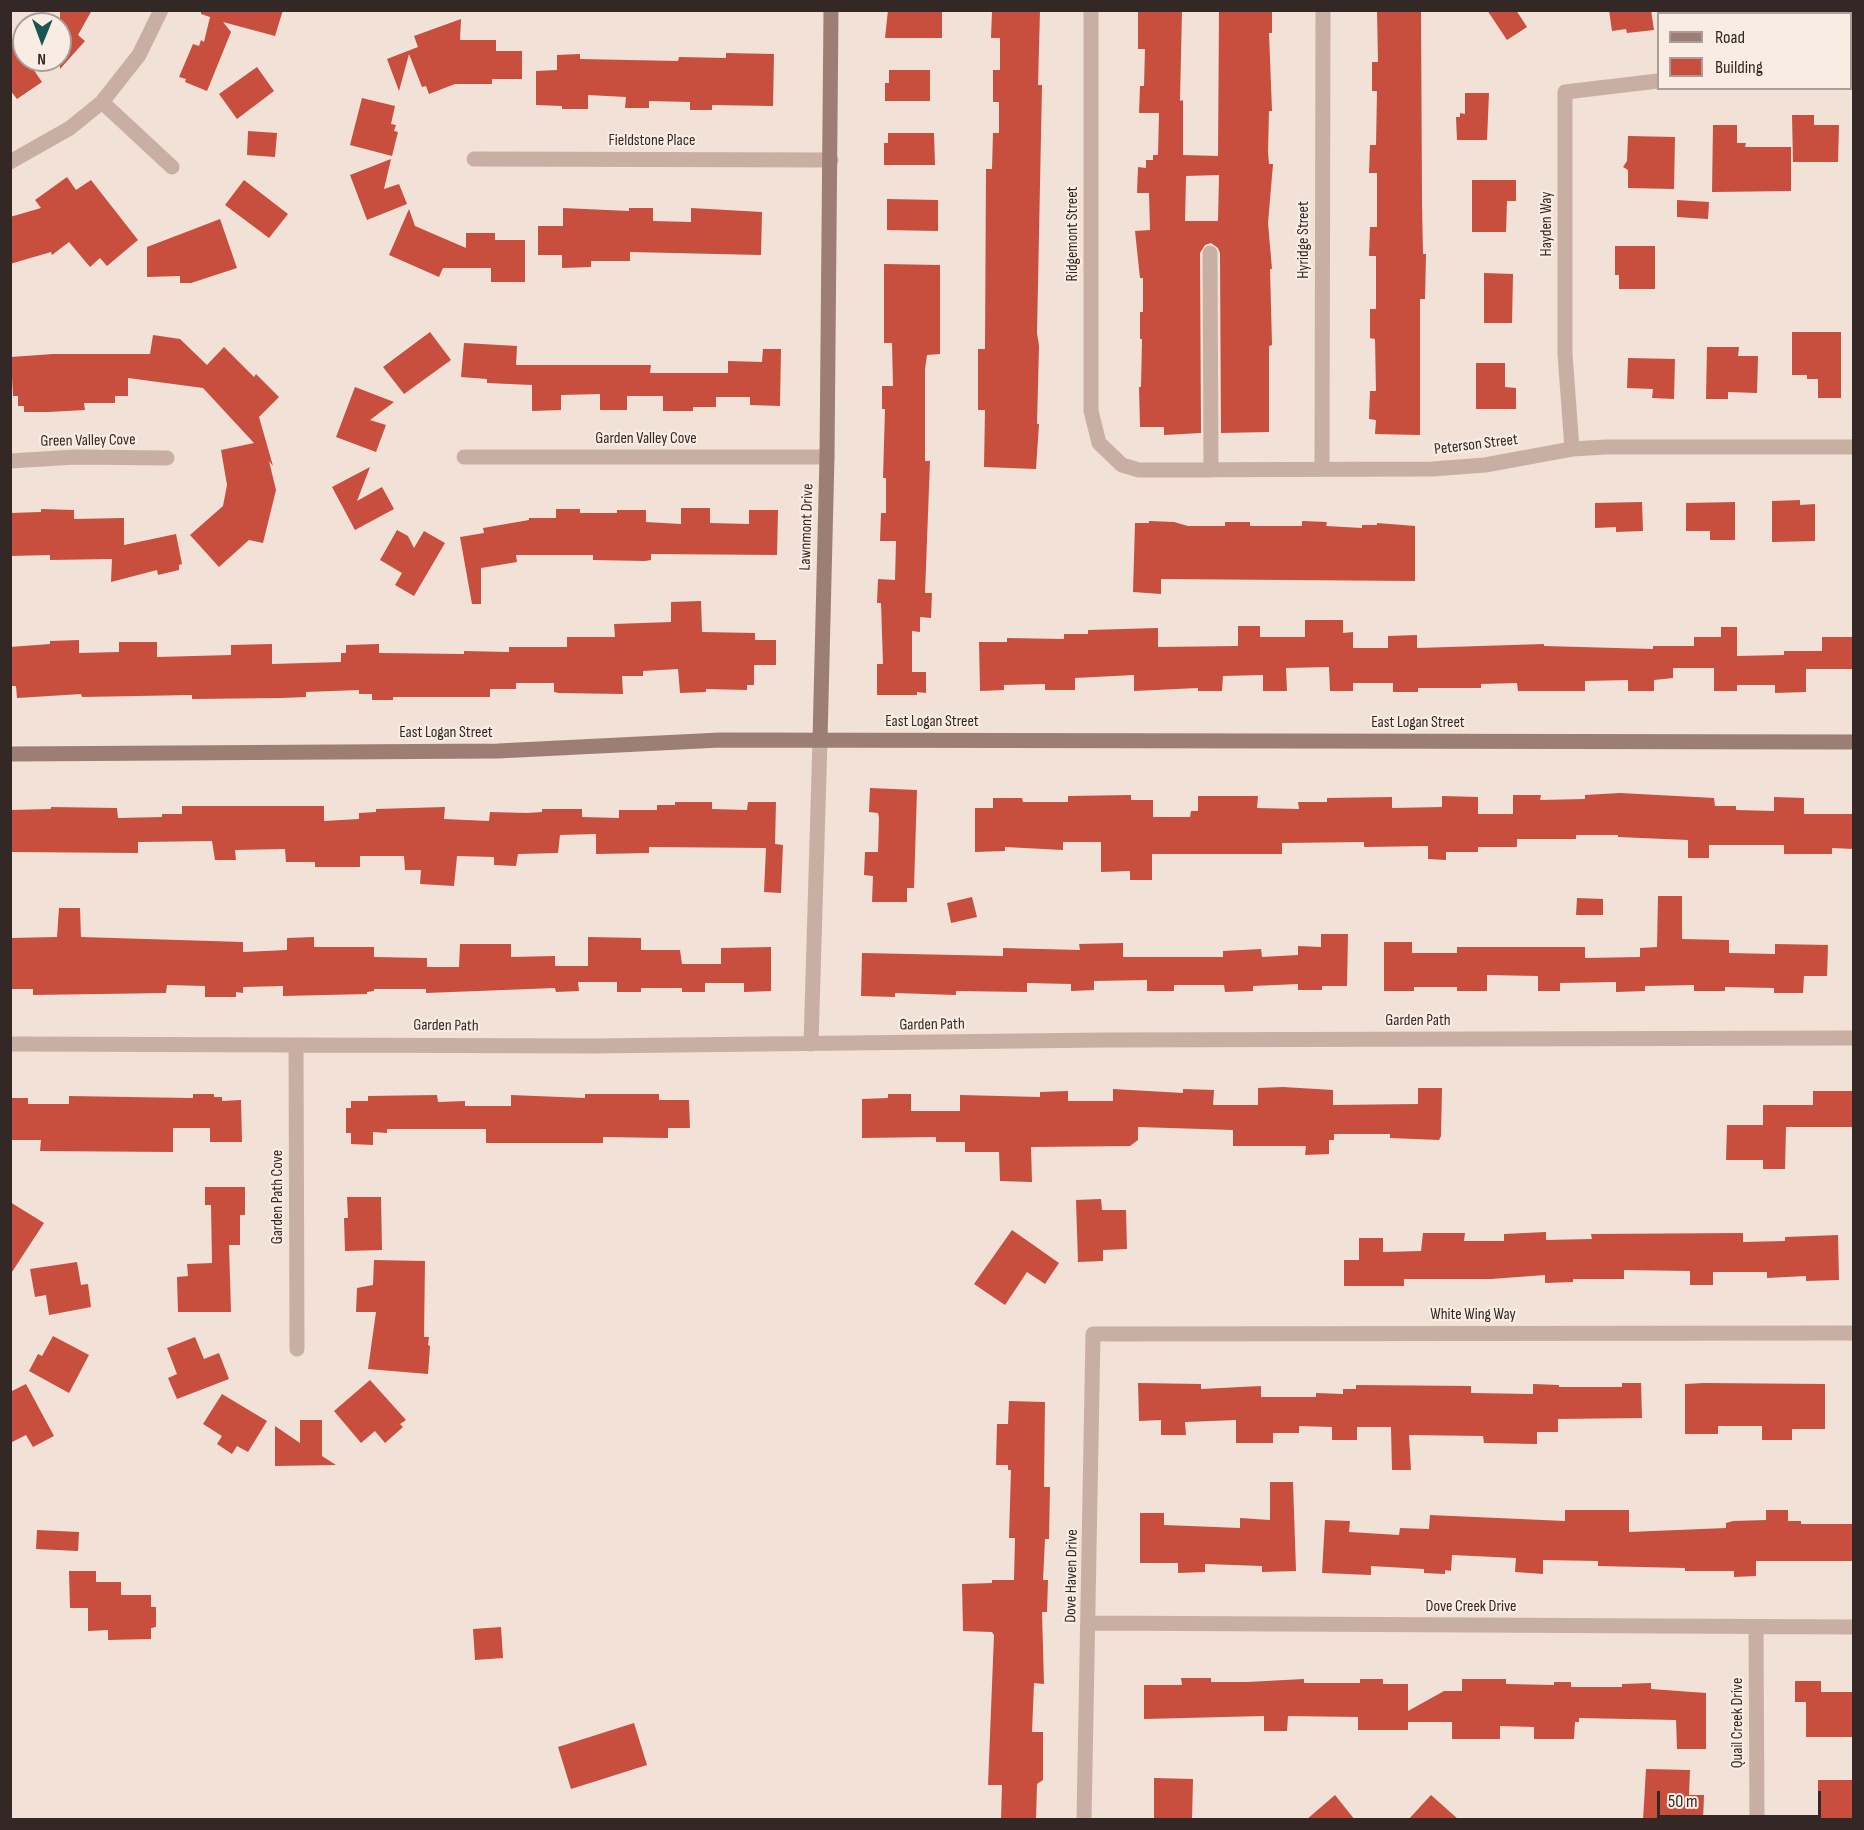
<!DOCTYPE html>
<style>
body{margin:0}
#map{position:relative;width:1864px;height:1830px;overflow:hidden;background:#f1e1d7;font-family:"Sofia Sans Condensed",sans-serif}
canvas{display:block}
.frame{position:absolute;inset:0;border:12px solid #332825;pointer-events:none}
.legend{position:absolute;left:1657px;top:12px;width:195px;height:78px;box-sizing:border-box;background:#f9ece3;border:2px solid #aa9e97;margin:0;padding:8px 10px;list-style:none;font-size:18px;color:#332825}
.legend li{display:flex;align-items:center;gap:12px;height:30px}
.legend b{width:30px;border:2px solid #aa9e97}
.north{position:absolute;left:12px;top:12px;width:60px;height:60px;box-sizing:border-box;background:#f9ece3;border:2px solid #aa9e97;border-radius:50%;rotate:181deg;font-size:16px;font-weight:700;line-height:24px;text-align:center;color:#332825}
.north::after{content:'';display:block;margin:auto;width:21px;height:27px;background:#1a5552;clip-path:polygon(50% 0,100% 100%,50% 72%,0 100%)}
.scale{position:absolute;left:1657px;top:1791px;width:164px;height:27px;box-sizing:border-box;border:3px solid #332825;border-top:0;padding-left:8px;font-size:18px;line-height:21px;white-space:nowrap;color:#332825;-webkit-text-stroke:4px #f9ece3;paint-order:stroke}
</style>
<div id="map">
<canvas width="1864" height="1830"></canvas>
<div class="frame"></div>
<ul class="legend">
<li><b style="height:8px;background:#9c7e74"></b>Road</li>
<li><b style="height:16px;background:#c84e3e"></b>Building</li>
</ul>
<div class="north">N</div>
<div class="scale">50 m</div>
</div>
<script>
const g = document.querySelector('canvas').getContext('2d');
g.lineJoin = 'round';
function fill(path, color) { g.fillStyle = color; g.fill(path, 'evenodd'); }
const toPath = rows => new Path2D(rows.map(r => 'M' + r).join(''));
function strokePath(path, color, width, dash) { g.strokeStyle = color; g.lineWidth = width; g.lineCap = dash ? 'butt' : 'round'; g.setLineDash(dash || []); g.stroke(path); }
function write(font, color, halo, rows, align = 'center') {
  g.font = font + ' "Sofia Sans Condensed",sans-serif'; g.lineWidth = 4.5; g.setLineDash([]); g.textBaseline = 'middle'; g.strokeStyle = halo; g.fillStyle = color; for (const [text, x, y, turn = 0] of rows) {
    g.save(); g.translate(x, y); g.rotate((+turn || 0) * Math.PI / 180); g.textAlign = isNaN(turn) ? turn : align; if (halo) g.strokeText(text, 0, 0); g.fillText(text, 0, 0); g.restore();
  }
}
fill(toPath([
 [60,10,92,10,78,35,85,41,60,69],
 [201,10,283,10,275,36,223,22,231,32,207,91,185,82,186,79,179,77,193,44,199,46,201,40,204,42,210,17,201,14],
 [888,10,942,10,942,38,885,38],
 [1004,10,1040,10,1038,85,1042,85,1037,333,1039,346,1037,424,1039,424,1036,469,984,467,985,410,978,410,978,349,985,349,986,169,992,169,993,133,999,133,999,102,993,102,993,70,1000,70,1000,38,991,38,992,12],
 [1138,10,1182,10,1180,101,1183,100,1183,155,1218,156,1219,10,1272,10,1272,33,1269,33,1272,111,1269,111,1268,152,1269,164,1273,164,1268,223,1272,269,1270,269,1272,345,1269,346,1269,432,1221,433,1220,253,1218,248,1211,243,1205,245,1200,253,1201,433,1164,435,1164,427,1140,427,1139,387,1141,387,1142,339,1140,339,1140,312,1143,312,1143,278,1140,278,1135,231,1150,230,1149,193,1137,193,1138,167,1146,168,1146,160,1153,160,1153,155,1158,155,1159,113,1139,113,1140,86,1144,86,1145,49,1138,49],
 [1219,175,1218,221,1185,221,1186,176],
 [1377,10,1421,10,1422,204,1423,254,1426,254,1425,299,1420,299,1420,435,1375,434,1376,420,1369,419,1370,391,1376,391,1375,339,1370,338,1370,309,1376,309,1376,256,1369,256,1370,227,1377,227,1377,173,1369,173,1370,145,1376,145,1377,91,1372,91,1372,62,1378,62],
 [1487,10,1516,10,1527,27,1507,40],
 [1609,10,1651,10,1654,30,1627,33,1626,29,1612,31],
 [461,19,460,40,496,40,496,51,522,51,522,79,492,79,492,84,455,84,429,94,426,86,422,87,409,54,399,91,387,59,418,47,414,36],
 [10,36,24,55,24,60,27,60,42,82,17,99,10,90],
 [726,53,774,54,773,106,712,105,712,110,690,110,690,102,649,101,649,108,625,108,626,97,588,95,588,109,562,109,562,106,536,105,536,71,557,70,557,55,580,54,580,59,678,61,679,57,726,58],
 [257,67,274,91,237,119,219,94],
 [889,70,930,70,930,101,885,101,885,83,889,83],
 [1465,93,1489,93,1487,140,1457,140,1456,117,1460,117,1460,113,1465,114],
 [362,98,395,106,391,124,396,125,394,131,398,132,392,156,350,145],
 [1792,115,1814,115,1814,125,1839,125,1838,162,1793,162],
 [1713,125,1737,125,1737,143,1746,143,1745,147,1791,147,1791,191,1712,192],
 [248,131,277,133,275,157,247,155],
 [888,133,934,133,935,165,884,165,884,143,888,143],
 [1628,136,1675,137,1674,189,1628,188,1628,170,1623,167,1627,161],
 [391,159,384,189,399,184,407,204,367,220,350,175],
 [67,177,76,190,91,180,138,240,107,266,100,258,90,267,69,242,52,255,51,252,10,264,10,217,41,208,35,200],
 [244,180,288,214,269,238,225,205],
 [1472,180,1516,180,1516,201,1507,201,1506,232,1472,232],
 [887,199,938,200,938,231,887,230],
 [1677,200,1709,202,1708,219,1677,217],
 [563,208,629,211,629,208,653,208,653,221,691,222,691,208,762,212,761,255,630,252,630,261,591,261,591,267,562,268,562,255,538,255,538,226,563,226],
 [409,209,415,226,466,248,466,233,495,233,495,240,525,240,525,282,491,282,491,268,443,268,439,277,389,255],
 [220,219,237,268,191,283,180,283,180,276,147,277,147,247],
 [1615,246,1655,246,1655,289,1619,289,1619,275,1615,275],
 [884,264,940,265,940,354,927,355,925,369,925,461,930,461,925,593,932,593,931,618,920,617,920,632,912,631,912,672,926,672,926,693,917,692,917,695,877,695,877,664,883,664,881,603,877,603,878,579,895,580,896,541,880,541,881,513,886,513,886,478,883,478,885,409,882,409,882,386,893,386,892,343,884,343],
 [1484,273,1513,274,1512,323,1484,323],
 [430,332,451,360,404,394,383,367],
 [1792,332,1841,332,1841,398,1818,398,1818,379,1807,379,1807,375,1792,375],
 [153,335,180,339,207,365,224,347,254,377,256,374,279,397,259,417,273,466,269,461,276,490,263,543,249,540,219,567,190,535,223,506,227,485,221,450,254,443,203,388,128,378,128,396,115,396,115,403,84,403,85,410,48,412,24,412,24,406,18,406,18,396,13,396,11,357,53,354,150,354],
 [464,343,517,346,516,365,651,365,650,373,728,373,728,361,762,362,763,349,781,349,780,406,750,405,750,397,716,397,716,407,693,407,693,411,663,411,663,396,627,396,627,410,600,410,600,394,561,395,561,410,532,411,532,385,487,383,487,379,461,377],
 [1707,347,1739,347,1738,356,1758,356,1757,393,1728,392,1728,399,1706,399],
 [1628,358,1675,359,1674,399,1652,398,1653,389,1627,388],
 [1476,363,1505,363,1505,387,1516,388,1516,409,1476,409],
 [355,387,394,402,370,420,386,425,376,452,336,437],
 [370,467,357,501,382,487,394,509,355,530,332,487],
 [1800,500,1800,505,1815,504,1815,541,1772,542,1772,501],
 [1642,502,1643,531,1616,532,1616,527,1595,528,1595,503],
 [1735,502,1735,540,1710,540,1710,531,1686,531,1686,503],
 [681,508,710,508,710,523,749,524,749,510,778,510,777,555,651,554,651,560,645,561,593,560,593,555,516,555,517,562,481,568,481,604,472,604,460,537,484,533,483,528,529,520,529,518,556,518,556,509,580,509,580,513,617,513,617,510,646,510,646,522,681,524],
 [41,509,74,510,74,519,124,518,124,545,176,534,182,564,179,565,179,570,158,575,157,570,111,582,112,559,50,560,50,555,10,556,10,513,41,512],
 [1149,521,1174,522,1188,526,1225,526,1225,522,1250,522,1250,526,1302,526,1302,521,1327,522,1326,526,1362,528,1362,525,1377,525,1377,523,1415,526,1415,581,1161,579,1161,594,1133,592,1135,523,1149,523],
 [397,530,408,536,414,548,424,531,445,543,414,596,395,585,402,573,380,560],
 [701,601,702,632,755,633,755,640,776,640,776,665,754,665,754,685,747,685,747,690,706,689,706,692,680,693,678,669,643,671,643,676,622,676,623,694,559,693,554,692,554,683,516,683,516,689,490,689,490,697,393,697,393,700,372,700,372,694,359,694,359,690,306,692,306,697,281,698,192,699,192,695,82,697,81,694,17,698,16,686,10,686,10,647,50,644,50,641,79,640,79,653,119,652,119,642,157,642,157,657,231,655,231,645,272,644,272,664,341,662,341,653,346,653,346,645,379,644,379,653,464,654,464,651,509,652,509,647,567,647,567,637,615,637,614,624,671,622,671,602],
 [1305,620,1343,620,1343,633,1353,632,1353,648,1388,648,1388,636,1417,635,1417,648,1544,644,1544,646,1653,649,1653,646,1694,646,1694,637,1721,637,1721,627,1737,627,1737,656,1784,655,1784,651,1822,651,1822,637,1854,637,1854,669,1806,669,1806,692,1775,693,1775,685,1737,685,1737,691,1714,691,1714,668,1673,668,1673,678,1654,680,1654,691,1628,691,1628,680,1585,681,1585,691,1518,691,1517,683,1481,684,1481,688,1418,688,1418,692,1393,692,1393,683,1353,683,1353,691,1330,691,1329,667,1286,668,1287,691,1263,691,1263,675,1223,676,1222,691,1198,691,1198,688,1134,691,1134,675,1075,678,1075,690,1045,690,1045,684,1004,685,1004,690,980,691,979,642,1007,642,1007,638,1064,639,1064,634,1088,634,1088,630,1158,628,1158,647,1238,646,1238,626,1260,626,1260,637,1305,637],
 [870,788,917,790,914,888,907,888,907,902,872,902,873,876,864,875,865,852,878,852,879,818,878,813,869,812],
 [1620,793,1714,798,1715,806,1736,806,1736,810,1774,811,1774,797,1804,798,1804,814,1854,814,1854,849,1832,848,1832,854,1784,854,1784,845,1709,845,1709,858,1688,858,1688,840,1618,837,1618,835,1576,835,1576,839,1517,839,1517,847,1478,847,1478,852,1446,852,1446,860,1428,859,1428,846,1364,847,1364,842,1282,843,1282,854,1152,854,1152,880,1130,880,1130,871,1101,872,1101,842,1063,842,1063,850,1005,847,1005,851,975,852,975,808,993,808,993,798,1022,798,1023,802,1068,802,1068,796,1131,795,1131,800,1153,800,1153,817,1190,817,1191,811,1198,811,1198,796,1258,796,1257,808,1299,809,1298,802,1327,802,1327,798,1392,797,1392,808,1442,807,1442,796,1478,797,1478,814,1513,814,1513,795,1541,795,1540,800,1585,799,1585,795],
 [675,802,712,802,712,809,747,810,748,802,776,802,775,844,783,845,781,893,764,892,766,848,649,847,649,853,596,854,596,834,560,835,558,853,518,854,516,866,494,865,494,857,457,856,454,886,420,884,421,870,405,870,404,856,360,856,360,867,315,867,315,862,286,862,285,849,235,850,236,860,215,860,212,841,138,842,138,853,10,852,10,810,51,809,51,807,117,808,118,818,162,817,162,814,182,814,182,806,324,806,324,821,359,819,359,813,376,812,376,809,445,807,444,819,489,821,490,812,527,813,542,812,542,809,582,809,582,817,619,818,619,810,657,810,657,805,675,805],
 [1658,896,1682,896,1682,939,1729,940,1729,953,1775,954,1775,944,1828,945,1827,976,1804,976,1803,993,1774,993,1774,988,1725,987,1725,991,1694,991,1694,985,1645,986,1645,991,1616,992,1616,982,1560,983,1560,991,1538,991,1538,976,1487,975,1487,991,1457,991,1457,987,1414,987,1414,991,1384,991,1384,942,1412,942,1412,953,1457,953,1457,947,1585,947,1585,958,1640,957,1640,948,1657,947],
 [972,897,977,917,951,923,947,903],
 [1577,898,1603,899,1603,915,1576,915],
 [59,908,80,908,81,937,243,942,243,952,287,950,287,938,314,937,314,947,374,947,374,957,427,958,427,967,459,967,460,944,511,944,511,957,555,956,555,966,588,966,588,937,641,938,641,950,680,950,682,964,721,964,721,948,771,947,771,991,744,992,744,983,705,983,705,992,682,992,682,988,641,988,641,992,617,992,617,982,578,982,579,991,556,992,555,988,426,993,426,989,374,989,374,991,367,992,367,994,283,996,283,986,243,987,243,993,236,992,236,997,205,997,205,986,167,985,166,993,33,995,33,989,10,989,10,938,57,937],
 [1321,934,1348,934,1347,986,1322,986,1322,990,1298,990,1298,984,1253,986,1253,991,1225,992,1224,985,1174,985,1174,991,1147,991,1147,980,1094,981,1094,990,1071,991,1071,984,1027,983,1027,992,956,991,956,995,895,993,895,997,861,996,862,953,1003,956,1003,948,1080,950,1079,944,1123,943,1123,957,1223,957,1223,951,1261,949,1262,957,1298,955,1298,946,1321,947],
 [1283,1087,1333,1090,1333,1105,1418,1104,1418,1088,1442,1088,1441,1136,1439,1140,1390,1138,1390,1134,1334,1134,1334,1140,1329,1140,1329,1154,1305,1155,1306,1146,1233,1146,1233,1130,1138,1127,1138,1140,1130,1146,1031,1147,1032,1182,1000,1181,999,1152,965,1152,965,1142,936,1142,936,1137,862,1138,862,1099,888,1098,888,1094,911,1094,911,1111,960,1111,960,1095,1040,1097,1040,1092,1068,1091,1068,1101,1113,1101,1113,1089,1183,1093,1183,1089,1214,1090,1213,1105,1258,1105,1258,1088],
 [1813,1091,1854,1091,1854,1127,1786,1127,1785,1169,1763,1169,1763,1160,1726,1160,1727,1125,1763,1125,1763,1105,1813,1105],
 [193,1094,214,1094,214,1097,222,1097,222,1101,241,1100,242,1142,210,1142,210,1128,173,1128,173,1152,40,1151,41,1140,10,1140,10,1098,28,1098,28,1104,69,1104,69,1096,190,1098,193,1098],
 [585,1094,659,1094,659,1100,689,1100,690,1128,668,1128,668,1138,603,1137,603,1143,486,1143,486,1129,387,1129,387,1133,373,1132,373,1145,351,1144,351,1133,346,1133,346,1108,351,1108,351,1101,368,1101,368,1096,437,1095,438,1102,465,1101,465,1106,511,1106,511,1095,585,1098],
 [205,1187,245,1187,245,1215,240,1215,240,1245,229,1245,231,1312,178,1312,177,1277,188,1276,187,1264,212,1263,211,1205,205,1205],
 [347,1197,381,1197,382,1250,345,1251,344,1218,348,1218],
 [1101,1199,1102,1210,1126,1210,1127,1249,1103,1250,1103,1261,1078,1262,1076,1200],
 [10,1202,44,1223,10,1275],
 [1012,1230,1059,1263,1045,1284,1027,1272,1005,1305,974,1284],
 [1546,1232,1546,1240,1592,1239,1591,1234,1743,1233,1743,1242,1785,1241,1785,1237,1838,1235,1839,1280,1806,1281,1806,1276,1767,1278,1767,1272,1713,1272,1713,1285,1690,1285,1690,1271,1624,1270,1624,1279,1573,1279,1573,1282,1545,1283,1545,1275,1491,1279,1404,1279,1404,1286,1344,1286,1344,1260,1359,1260,1359,1238,1383,1238,1383,1252,1421,1251,1423,1233,1465,1233,1464,1241,1504,1241,1504,1234],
 [374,1260,425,1261,424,1337,429,1337,428,1345,430,1346,428,1374,368,1369,376,1312,356,1312,357,1288,373,1285],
 [77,1262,81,1285,88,1284,91,1307,49,1315,46,1295,35,1297,30,1269],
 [53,1336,89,1355,69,1393,29,1371,38,1354,42,1356],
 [195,1337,204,1359,219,1353,229,1379,177,1399,168,1378,177,1374,167,1348],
 [370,1380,406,1420,400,1424,403,1427,385,1443,375,1431,361,1443,334,1411],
 [1138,1383,1201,1384,1201,1389,1261,1386,1261,1397,1316,1397,1316,1393,1343,1394,1343,1389,1356,1389,1356,1385,1471,1386,1471,1393,1533,1394,1533,1384,1559,1385,1559,1387,1622,1387,1622,1383,1641,1383,1642,1418,1558,1419,1558,1432,1537,1432,1537,1444,1484,1443,1483,1436,1409,1435,1411,1470,1392,1470,1391,1427,1357,1427,1357,1440,1332,1440,1332,1427,1299,1426,1299,1433,1273,1433,1273,1443,1236,1443,1236,1420,1185,1422,1186,1435,1161,1435,1161,1420,1139,1421],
 [1704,1383,1825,1384,1825,1429,1792,1429,1792,1440,1762,1440,1762,1426,1718,1426,1718,1434,1685,1434,1685,1384],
 [26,1384,54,1436,33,1447,26,1435,10,1443,10,1392],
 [222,1394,267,1421,248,1452,237,1446,232,1454,217,1444,222,1436,203,1424],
 [1009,1401,1045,1402,1044,1487,1050,1487,1049,1539,1045,1539,1043,1580,1048,1580,1047,1612,1042,1612,1044,1684,1034,1683,1032,1732,1043,1732,1043,1780,1037,1784,1036,1820,1001,1820,1002,1785,988,1785,994,1635,992,1632,963,1631,962,1584,992,1583,992,1580,1014,1580,1015,1538,1009,1538,1011,1470,1008,1470,1008,1465,996,1465,997,1424,1008,1424],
 [300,1420,322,1420,322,1456,336,1465,275,1466,275,1426,300,1443],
 [1270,1482,1293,1482,1296,1571,1262,1572,1262,1566,1205,1564,1205,1572,1178,1573,1178,1563,1140,1563,1140,1513,1164,1513,1164,1525,1240,1528,1240,1518,1270,1520],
 [1565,1510,1629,1510,1629,1532,1726,1528,1726,1523,1733,1521,1766,1520,1766,1510,1788,1510,1788,1521,1801,1521,1801,1524,1854,1524,1854,1561,1756,1561,1756,1576,1734,1577,1734,1571,1685,1571,1685,1568,1598,1566,1598,1561,1543,1560,1543,1574,1515,1572,1516,1558,1452,1555,1451,1571,1445,1570,1445,1574,1424,1573,1424,1569,1371,1566,1371,1575,1322,1573,1325,1520,1350,1521,1349,1532,1399,1535,1400,1528,1429,1529,1430,1515,1565,1521],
 [37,1530,79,1532,78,1551,36,1549],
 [69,1571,96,1571,96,1582,121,1582,121,1595,151,1595,151,1607,156,1607,156,1627,151,1628,151,1639,108,1640,108,1630,88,1631,88,1608,70,1608],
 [501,1627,503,1658,475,1660,473,1629],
 [1181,1678,1211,1678,1211,1682,1247,1682,1304,1679,1304,1683,1360,1683,1360,1679,1383,1679,1383,1684,1408,1684,1408,1711,1444,1691,1462,1691,1462,1679,1506,1679,1506,1684,1554,1685,1554,1682,1571,1682,1571,1687,1622,1687,1622,1684,1651,1683,1651,1689,1706,1693,1706,1749,1677,1749,1676,1720,1579,1718,1579,1722,1575,1722,1574,1739,1534,1739,1534,1727,1500,1726,1500,1739,1452,1739,1452,1722,1408,1722,1408,1730,1358,1730,1358,1717,1288,1716,1287,1731,1264,1731,1264,1716,1144,1719,1144,1685,1182,1685],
 [1795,1681,1821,1681,1821,1692,1854,1692,1854,1737,1806,1737,1806,1702,1795,1702],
 [634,1723,647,1765,571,1789,558,1747],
 [1646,1769,1690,1770,1689,1795,1704,1795,1703,1820,1643,1820],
 [1154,1778,1193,1779,1192,1820,1154,1820],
 [1818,1780,1854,1780,1854,1820,1818,1820],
 [1335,1795,1355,1820,1306,1820],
 [1431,1795,1459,1820,1408,1820]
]), '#c84e3e');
strokePath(toPath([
 [1091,10,1091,411,1099,443,1122,465,1139,470,1432,469,1485,465,1572,449,1606,447,1854,447],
 [1850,58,1854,58],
 [102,102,172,167],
 [474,159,831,160],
 [10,162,70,128,102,102,139,55,161,10],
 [1210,253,1211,470],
 [1572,449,1565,354,1565,92,1658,81],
 [464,457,827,457],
 [10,461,75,457,167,458],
 [1322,469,1323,10],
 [10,1044,592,1046,1105,1040,1854,1038],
 [811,1044,820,740],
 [296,1046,297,1349],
 [1089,1623,1854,1627],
 [1756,1627,1757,1820],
 [1084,1820,1093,1334,1854,1333]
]), '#c9afa3', 15);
strokePath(toPath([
 [820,740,827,457,831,10],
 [10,754,498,751,720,740,1854,742]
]), '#9c7e74', 15);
write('16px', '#332825', '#f9ece3', [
 ["Fieldstone Place",652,141],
 ["Hayden Way",1547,224,-90],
 ["Ridgemont Street",1073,234,-90],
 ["Hyridge Street",1304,240,-90],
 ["Garden Valley Cove",646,439],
 ["Green Valley Cove",88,441,-1],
 ["Peterson Street",1476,445,-7],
 ["Lawnmont Drive",807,527,-88],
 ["East Logan Street",932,722],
 ["East Logan Street",1418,723],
 ["East Logan Street",446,733],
 ["Garden Path",1418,1021],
 ["Garden Path",932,1025,-1],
 ["Garden Path",446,1026,1],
 ["Garden Path Cove",278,1197,-90],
 ["White Wing Way",1473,1315],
 ["Dove Haven Drive",1072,1576,-89],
 ["Dove Creek Drive",1471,1607],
 ["Quail Creek Drive",1738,1723,-90]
]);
</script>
